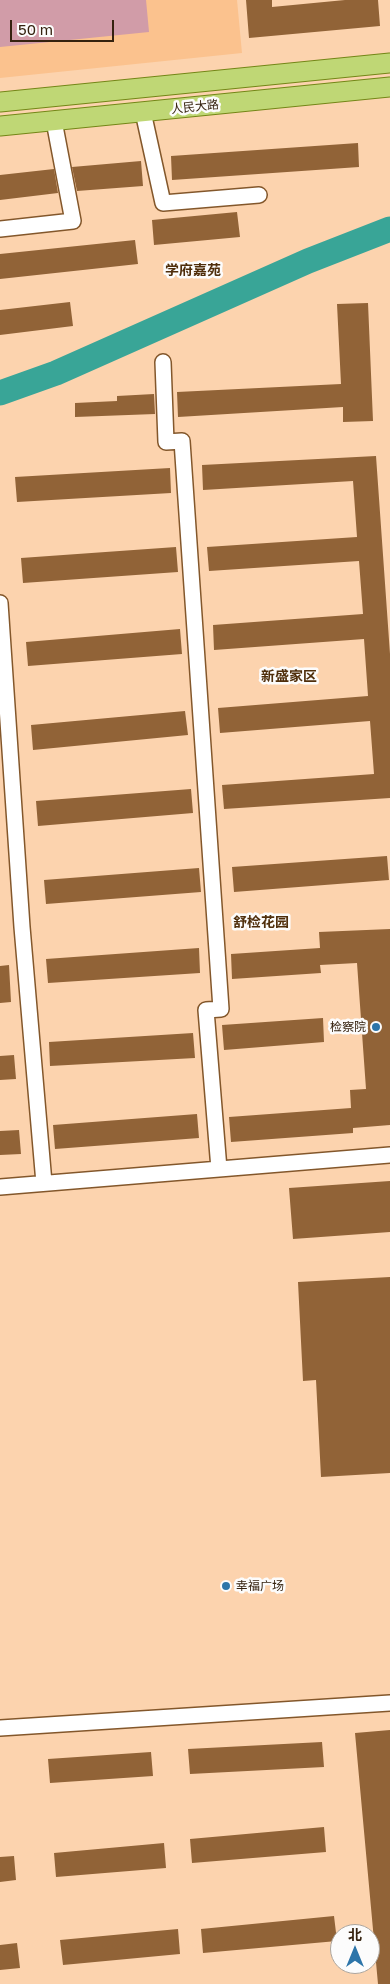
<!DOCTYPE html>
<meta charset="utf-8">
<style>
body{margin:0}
#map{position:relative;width:390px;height:1984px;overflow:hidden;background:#fcd3ae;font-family:"Golos Text","Noto Sans SC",sans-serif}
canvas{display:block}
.north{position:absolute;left:330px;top:1924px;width:50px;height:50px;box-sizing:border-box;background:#fcfcfc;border:1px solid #aca59d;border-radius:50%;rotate:0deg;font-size:14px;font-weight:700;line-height:20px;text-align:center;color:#35220f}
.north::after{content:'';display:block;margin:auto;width:18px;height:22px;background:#2d75a9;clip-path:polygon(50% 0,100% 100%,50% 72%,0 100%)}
.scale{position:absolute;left:10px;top:20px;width:104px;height:22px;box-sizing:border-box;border:2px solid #35220f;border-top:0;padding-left:6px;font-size:15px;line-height:18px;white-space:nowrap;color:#35220f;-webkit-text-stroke:4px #fcfcfc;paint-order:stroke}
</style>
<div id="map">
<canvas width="390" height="1984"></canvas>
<div class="north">北</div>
<div class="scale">50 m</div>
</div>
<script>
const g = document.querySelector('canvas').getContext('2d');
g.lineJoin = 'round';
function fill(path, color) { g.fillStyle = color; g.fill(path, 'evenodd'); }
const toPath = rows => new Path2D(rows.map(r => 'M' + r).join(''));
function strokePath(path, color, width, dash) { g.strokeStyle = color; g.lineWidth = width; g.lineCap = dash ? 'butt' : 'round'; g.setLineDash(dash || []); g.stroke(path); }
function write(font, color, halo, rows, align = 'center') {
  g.font = font + ' "Golos Text","Noto Sans SC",sans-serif'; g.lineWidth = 5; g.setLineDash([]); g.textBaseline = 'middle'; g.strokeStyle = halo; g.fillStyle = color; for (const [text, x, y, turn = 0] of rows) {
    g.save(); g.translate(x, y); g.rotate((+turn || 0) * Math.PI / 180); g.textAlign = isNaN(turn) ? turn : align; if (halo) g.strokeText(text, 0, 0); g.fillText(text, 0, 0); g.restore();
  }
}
fill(toPath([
 [0,0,237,0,242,53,0,78]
]), '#fbc28e');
fill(toPath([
 [0,0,146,0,149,32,0,47]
]), '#d19ca8');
strokePath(toPath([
 [0,393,56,373,308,261,390,229]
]), '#39a597', 25);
fill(toPath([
 [246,0,272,0,272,7,345,0,378,0,380,26,249,38],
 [358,143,359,167,172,180,171,156],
 [141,161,143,186,77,191,72,167],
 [54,169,58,193,0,200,0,175],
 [237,212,240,237,154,245,152,220],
 [135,240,138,264,0,279,0,254],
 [70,302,73,326,0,335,0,310],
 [368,303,373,421,343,422,343,407,178,417,177,392,341,384,337,304],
 [154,394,155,414,75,417,75,403,117,401,117,396],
 [376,456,390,654,390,798,224,809,222,785,374,774,370,721,220,733,218,708,368,696,364,639,214,650,213,625,363,614,359,561,209,571,207,547,357,537,353,481,203,490,202,465],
 [170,468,171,493,17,502,15,477],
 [176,547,178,572,23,583,21,558],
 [180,629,182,654,28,666,26,642],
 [185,711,188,735,33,750,31,725],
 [191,789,193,813,38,826,36,801],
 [387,856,389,880,234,892,232,867],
 [199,868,201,892,46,904,44,880],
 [390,929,390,1125,353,1128,353,1133,231,1142,229,1117,351,1108,350,1090,366,1089,357,963,320,965,321,973,232,979,231,954,320,948,319,932],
 [199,948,200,973,48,983,46,959],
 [9,965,11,1002,0,1003,0,966],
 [323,1018,324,1042,224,1050,222,1025],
 [193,1033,195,1058,50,1066,49,1042],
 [14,1055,16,1079,0,1080,0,1056],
 [197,1114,199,1138,55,1149,53,1125],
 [19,1130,21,1154,0,1155,0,1131],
 [390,1181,390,1232,293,1239,289,1188],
 [390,1277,390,1473,321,1477,316,1380,303,1381,298,1282],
 [390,1730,390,1984,378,1984,355,1733],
 [322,1742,324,1767,190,1774,188,1749],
 [151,1752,153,1776,50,1783,48,1759],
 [324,1827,326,1852,192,1863,190,1839],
 [164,1843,166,1868,56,1877,54,1853],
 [14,1856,16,1880,0,1882,0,1857],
 [334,1916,337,1941,203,1953,201,1929],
 [178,1929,180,1954,63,1965,60,1940],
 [17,1943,20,1968,0,1970,0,1945]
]), '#916337');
const minor = toPath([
 [143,112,163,203,259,195],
 [0,229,73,221,54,121],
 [163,362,166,442,182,441,221,1009,206,1010,219,1169],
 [0,603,22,927,44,1183],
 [0,1187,390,1155],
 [0,1728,390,1703]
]);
const major = toPath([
 [0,102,390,63],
 [0,126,390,87]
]);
strokePath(minor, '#83572b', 18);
strokePath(major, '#738616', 21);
strokePath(minor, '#fff', 15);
strokePath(major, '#bfd775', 19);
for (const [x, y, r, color] of [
 [376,1027,5,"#2d75a9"],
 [226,1586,5,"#2d75a9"]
]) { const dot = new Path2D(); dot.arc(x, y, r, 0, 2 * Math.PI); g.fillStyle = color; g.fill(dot); strokePath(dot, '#fcfcfc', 2); }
write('12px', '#35220f', '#fcfcfc', [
 ["人民大路",195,107,-6]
]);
write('12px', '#35220f', '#fcfcfc', [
 ["检察院",366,1027],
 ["幸福广场",236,1586,"left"]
], 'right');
write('bold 14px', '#4f2e0b', '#fcfcfc', [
 ["学府嘉苑",193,271],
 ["新盛家区",289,677],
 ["舒检花园",261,923]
]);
</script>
